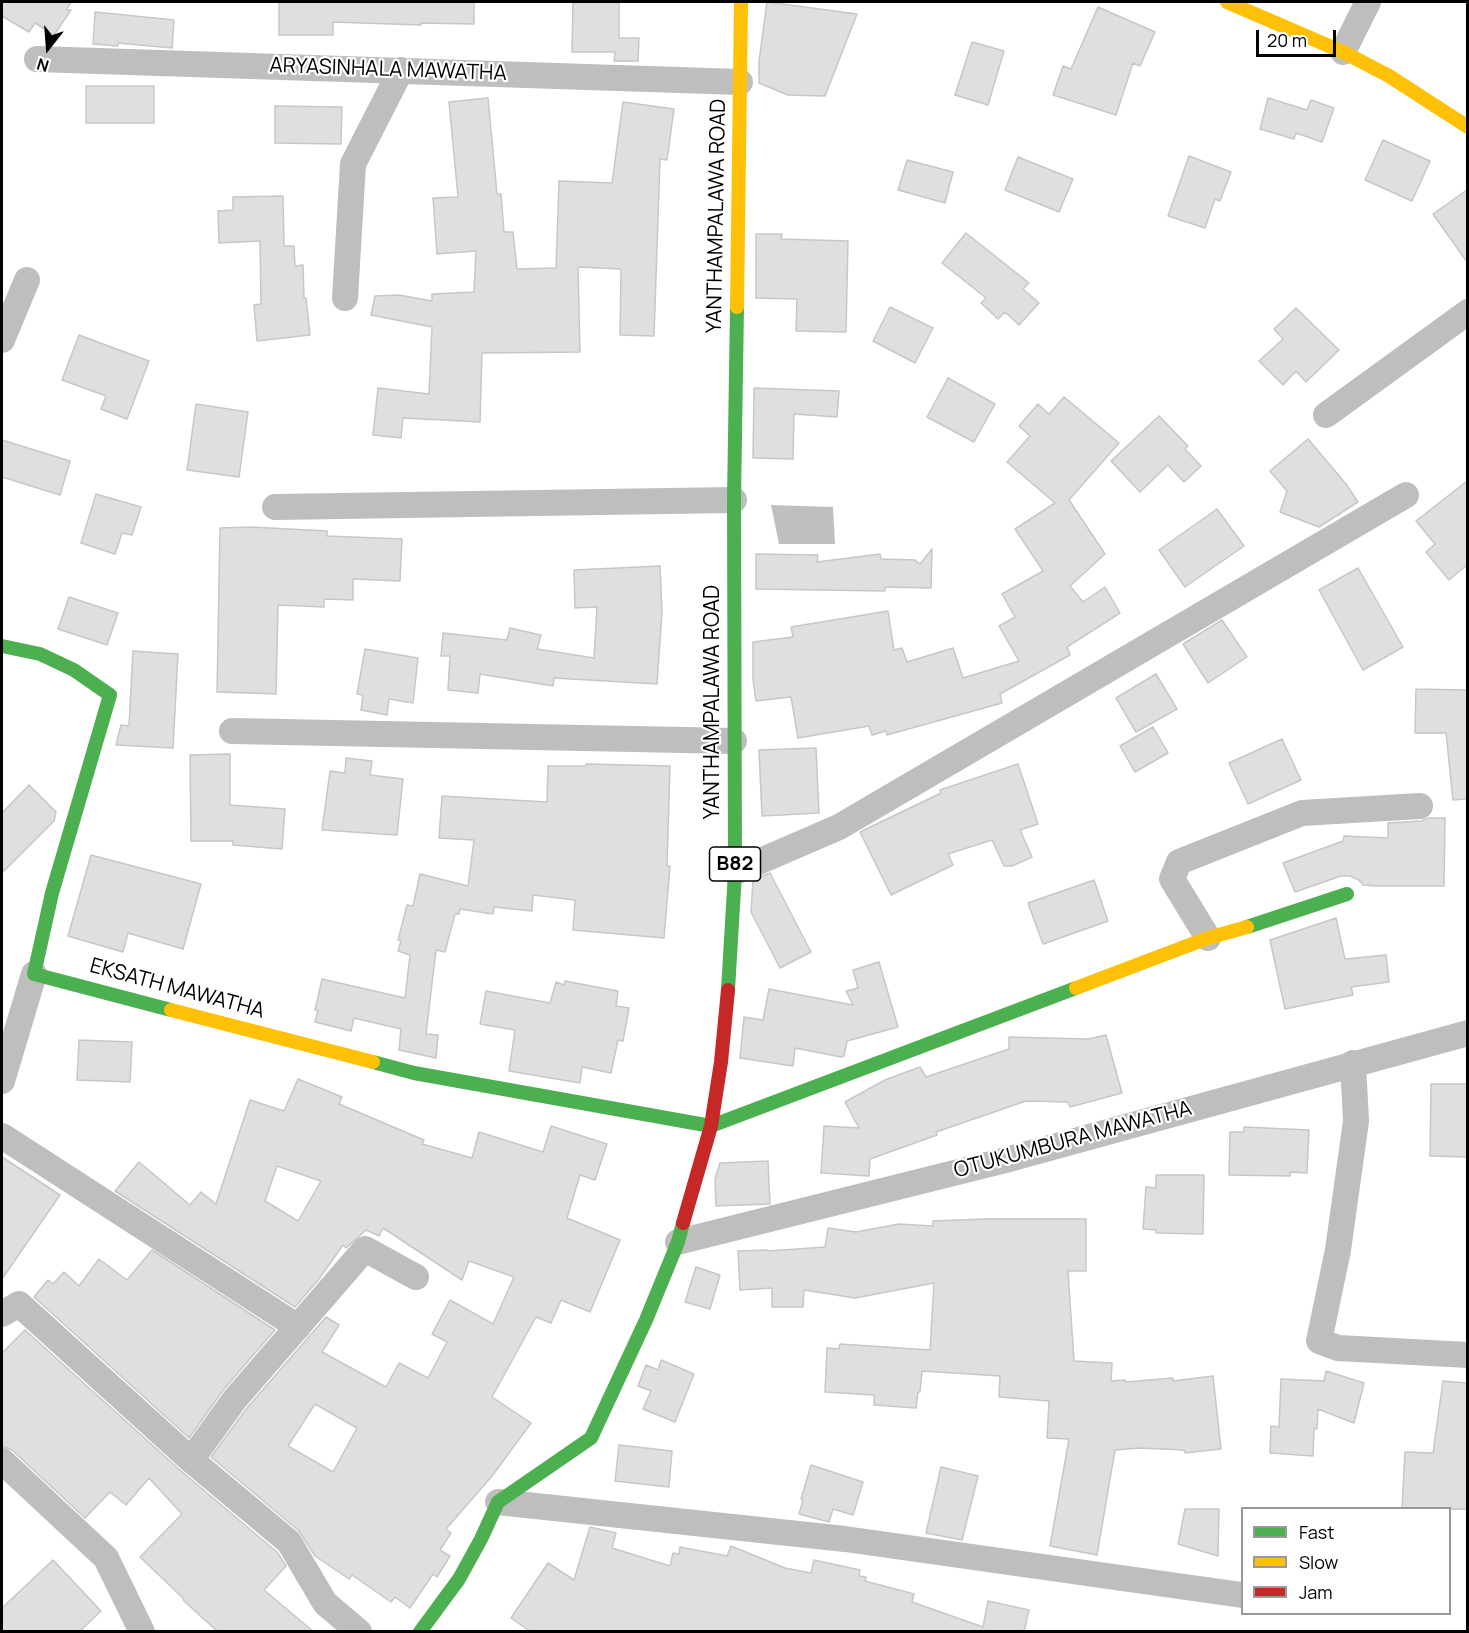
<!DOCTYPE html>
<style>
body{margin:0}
#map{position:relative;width:1469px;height:1633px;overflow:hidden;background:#fff;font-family:Manrope,sans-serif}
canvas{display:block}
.frame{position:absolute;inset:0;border:3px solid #000;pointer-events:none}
.legend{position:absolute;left:1241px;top:1507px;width:210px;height:108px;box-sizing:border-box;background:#fff;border:2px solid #999;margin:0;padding:8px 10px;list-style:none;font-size:18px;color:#000}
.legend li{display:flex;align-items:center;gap:12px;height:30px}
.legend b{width:30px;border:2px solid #999}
.north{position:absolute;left:18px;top:18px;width:60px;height:60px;-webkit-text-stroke:4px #fff;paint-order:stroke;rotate:197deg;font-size:16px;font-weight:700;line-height:24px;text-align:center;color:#000}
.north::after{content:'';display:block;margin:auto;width:21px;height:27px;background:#000;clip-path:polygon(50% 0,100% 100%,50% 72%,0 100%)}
.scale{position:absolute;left:1256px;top:30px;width:80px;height:27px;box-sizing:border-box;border:3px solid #000;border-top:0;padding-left:8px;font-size:18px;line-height:21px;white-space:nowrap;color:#000;-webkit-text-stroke:4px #fff;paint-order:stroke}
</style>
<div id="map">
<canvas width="1469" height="1633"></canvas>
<div class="frame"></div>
<ul class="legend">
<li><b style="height:8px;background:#4caf50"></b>Fast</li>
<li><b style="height:8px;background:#ffc107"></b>Slow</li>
<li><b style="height:8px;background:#c62828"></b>Jam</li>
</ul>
<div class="north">N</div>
<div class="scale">20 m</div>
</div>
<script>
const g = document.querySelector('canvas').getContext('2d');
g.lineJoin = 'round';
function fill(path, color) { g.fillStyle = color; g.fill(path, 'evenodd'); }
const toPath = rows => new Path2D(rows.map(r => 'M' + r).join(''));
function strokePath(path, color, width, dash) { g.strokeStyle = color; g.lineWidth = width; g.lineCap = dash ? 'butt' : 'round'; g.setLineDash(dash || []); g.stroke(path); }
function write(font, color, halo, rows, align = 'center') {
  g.font = font + ' Manrope,sans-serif'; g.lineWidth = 4.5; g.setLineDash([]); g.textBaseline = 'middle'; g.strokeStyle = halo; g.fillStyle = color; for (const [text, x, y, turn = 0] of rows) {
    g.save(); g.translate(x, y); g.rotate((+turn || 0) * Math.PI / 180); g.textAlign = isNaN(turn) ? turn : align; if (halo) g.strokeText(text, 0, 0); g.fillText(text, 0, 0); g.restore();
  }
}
fill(toPath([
 [771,505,833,507,835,544,779,544]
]), '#bfbfbf');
const building = toPath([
 [2,2,71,2,66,10,71,10,54,35,35,23,29,32,2,16,2,2],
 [279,2,474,2,474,24,421,23,421,25,333,22,333,35,279,35,279,2],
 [573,2,619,2,619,38,639,38,638,61,614,61,615,52,572,52,573,2],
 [767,2,857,14,825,96,788,95,759,83,759,61,767,2],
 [1098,7,1155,32,1140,66,1133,63,1116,115,1053,95,1063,66,1071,69,1098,7],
 [95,12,174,20,172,48,118,43,118,46,93,44,95,12],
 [972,42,1004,51,988,105,955,95,972,42],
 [86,86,154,86,154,123,86,123,86,86],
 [488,98,497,194,501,194,504,232,513,232,517,269,556,268,559,181,612,183,623,102,674,109,667,160,660,159,654,336,620,335,621,269,578,267,580,352,482,353,480,422,403,418,401,438,373,435,378,388,429,394,432,327,371,315,375,296,399,295,432,301,432,294,474,292,476,251,437,254,433,198,458,197,449,102,488,98],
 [1268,98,1307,110,1311,100,1334,108,1322,142,1296,133,1294,139,1260,129,1268,98],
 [275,106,342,107,341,144,275,143,275,106],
 [1383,140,1430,161,1412,201,1365,180,1383,140],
 [1189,156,1231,172,1220,201,1215,199,1205,228,1168,216,1189,156],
 [1018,157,1073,179,1059,212,1005,190,1018,157],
 [907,160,953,172,945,203,898,190,907,160],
 [1467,190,1467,262,1433,214,1467,190],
 [283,196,284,246,294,246,295,266,303,265,304,298,306,298,310,335,257,341,254,305,261,304,260,241,219,243,218,211,233,210,233,197,283,196],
 [966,233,1029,283,1023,289,1039,303,1019,325,1005,312,998,319,981,303,986,298,942,263,966,233],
 [756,234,782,234,781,239,848,241,846,332,796,331,797,299,756,298,756,234],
 [890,307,933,328,915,363,873,341,890,307],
 [1296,308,1339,350,1306,382,1296,371,1283,385,1259,361,1283,339,1274,329,1296,308],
 [79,335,149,361,127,419,101,409,106,396,62,380,79,335],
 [948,378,995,404,974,442,927,417,948,378],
 [754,388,839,391,837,417,794,414,793,459,753,458,754,388],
 [1064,397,1119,443,1069,500,1105,554,1070,586,1083,602,1105,587,1120,613,1067,647,1070,655,1000,694,1002,703,887,735,886,731,872,735,869,726,798,738,791,697,756,701,753,680,753,642,793,637,791,627,888,611,894,650,902,648,907,662,953,648,963,678,1019,661,999,626,1015,617,1002,594,1043,571,1015,529,1055,503,1007,462,1030,436,1019,426,1038,404,1049,414,1064,397],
 [196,404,248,412,239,477,187,470,196,404],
 [1159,416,1188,446,1185,449,1201,466,1184,482,1168,465,1140,492,1111,461,1159,416],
 [1308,439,1346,484,1358,502,1319,527,1280,512,1287,491,1270,471,1308,439],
 [2,440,70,461,60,495,2,477,2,440],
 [1467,481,1467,565,1449,580,1426,552,1435,544,1416,521,1467,481],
 [96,494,141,507,132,535,122,533,115,554,81,543,96,494],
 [1217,509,1244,546,1185,587,1159,550,1217,509],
 [251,527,327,531,327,536,402,539,400,581,353,579,353,600,324,599,324,607,278,605,276,694,217,692,220,528,251,527],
 [932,549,931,588,885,587,885,591,756,589,756,554,818,555,817,562,880,554,881,559,915,560,920,564,932,549],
 [660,566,662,612,657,684,554,678,553,686,480,674,478,693,448,690,450,656,441,656,443,633,507,640,510,628,541,635,537,649,594,658,597,607,575,608,574,570,660,566],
 [1358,568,1403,647,1363,670,1319,590,1358,568],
 [69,597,118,613,107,645,58,629,69,597],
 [1222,620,1247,657,1208,683,1183,644,1222,620],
 [365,649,418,658,413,703,389,699,387,715,361,710,363,695,357,694,365,649],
 [133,651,178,654,173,748,116,745,121,725,129,726,133,651],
 [1156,674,1177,709,1136,732,1116,698,1156,674],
 [1416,689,1467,690,1467,799,1453,800,1446,733,1415,733,1416,689],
 [1153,727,1168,753,1135,772,1120,746,1153,727],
 [1282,739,1301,780,1248,804,1229,763,1282,739],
 [816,748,819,813,762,816,759,750,816,748],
 [230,754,230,805,285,809,282,849,233,845,233,841,191,841,190,755,230,754],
 [346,758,372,761,370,775,403,779,397,835,322,830,330,771,345,773,346,758],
 [586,764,670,766,667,866,670,866,664,938,573,930,575,900,533,895,532,911,494,907,493,914,460,909,459,914,455,914,445,952,436,950,426,1034,438,1035,436,1058,399,1050,401,1029,354,1018,351,1031,315,1022,318,1010,315,1010,322,979,405,998,410,955,398,951,401,941,398,940,407,905,413,906,420,874,468,886,474,840,439,838,442,796,547,802,548,766,586,766,586,764],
 [1018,764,1038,824,1020,830,1032,857,1012,866,1004,866,992,840,948,854,953,865,891,895,860,832,941,793,940,790,1018,764],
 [29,785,56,812,54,821,2,873,2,813,29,785],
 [1429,818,1445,818,1444,886,1375,886,1363,885,1359,880,1350,876,1341,876,1295,892,1283,863,1343,841,1344,836,1388,838,1388,823,1421,821,1429,818],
 [91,855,201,884,183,949,128,933,123,952,68,936,91,855],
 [770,873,811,952,780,968,751,912,753,880,770,873],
 [1094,880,1108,921,1043,944,1028,903,1094,880],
 [1336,918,1345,959,1386,955,1389,982,1351,987,1353,995,1285,1009,1270,940,1336,918],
 [879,962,898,1027,847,1041,844,1056,841,1057,795,1048,793,1066,740,1058,744,1017,763,1020,769,989,853,1005,846,991,858,988,853,970,879,962],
 [565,981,618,991,616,1006,629,1008,623,1041,618,1040,611,1073,582,1067,580,1083,509,1071,515,1030,480,1024,486,991,550,1003,556,982,564,985,565,981],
 [1106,1035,1122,1093,1070,1107,1068,1102,1026,1101,936,1132,937,1135,870,1159,869,1176,821,1173,824,1126,859,1128,845,1102,885,1080,920,1067,926,1077,1009,1049,1009,1037,1088,1039,1106,1035],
 [79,1040,132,1042,130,1082,77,1080,79,1040],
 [298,1079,342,1097,339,1104,424,1140,422,1144,472,1158,479,1132,543,1152,551,1126,607,1144,595,1180,580,1175,567,1218,620,1240,590,1312,561,1300,551,1323,536,1317,492,1397,531,1423,492,1476,446,1529,451,1533,440,1550,450,1556,437,1577,433,1574,410,1608,395,1597,391,1602,352,1575,349,1579,315,1556,299,1531,211,1457,247,1408,326,1317,339,1325,322,1352,386,1387,399,1363,428,1378,447,1342,432,1334,450,1300,493,1324,514,1277,469,1261,462,1280,383,1228,379,1236,366,1230,346,1248,343,1245,319,1279,295,1307,115,1191,139,1162,190,1205,201,1192,216,1204,250,1100,284,1111,298,1079],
 [277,1166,321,1181,298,1221,265,1201,277,1166],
 [315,1404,357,1428,333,1472,288,1446,315,1404],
 [1431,1084,1467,1084,1467,1157,1430,1156,1431,1084],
 [1244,1127,1309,1130,1307,1173,1290,1172,1290,1176,1229,1175,1230,1132,1244,1132,1244,1127],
 [2,1157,60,1195,2,1279,2,1157],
 [768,1161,770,1204,716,1206,715,1179,720,1163,768,1161],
 [1156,1175,1204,1175,1203,1234,1156,1233,1156,1230,1143,1229,1146,1187,1156,1188,1156,1175],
 [985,1219,1086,1219,1086,1271,1068,1271,1074,1361,1112,1363,1111,1381,1125,1380,1126,1382,1173,1378,1173,1381,1213,1376,1221,1449,1185,1453,1184,1450,1139,1448,1115,1450,1097,1555,1050,1546,1069,1439,1047,1438,1049,1401,999,1397,1000,1376,922,1371,920,1392,918,1392,916,1408,874,1405,874,1395,825,1392,827,1348,839,1349,840,1344,930,1350,934,1283,855,1298,804,1290,803,1307,772,1307,772,1288,740,1290,738,1251,767,1250,768,1251,825,1247,828,1228,856,1232,899,1224,933,1226,933,1221,985,1219],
 [152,1250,275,1330,224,1389,189,1438,34,1297,48,1280,53,1284,64,1272,79,1286,99,1259,127,1280,152,1250],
 [696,1267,720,1275,710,1309,685,1302,696,1267],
 [25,1330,181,1471,277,1552,286,1566,264,1590,314,1632,218,1632,183,1600,184,1599,140,1557,182,1514,149,1478,126,1505,110,1492,85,1518,12,1450,2,1446,2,1353,25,1330],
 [661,1360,694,1374,675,1422,643,1409,651,1391,638,1386,646,1365,658,1370,661,1360],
 [1326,1371,1364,1383,1354,1423,1318,1409,1317,1429,1314,1428,1313,1456,1270,1453,1271,1426,1279,1427,1281,1379,1324,1381,1326,1371],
 [1443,1381,1467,1383,1467,1509,1402,1509,1405,1452,1433,1453,1443,1381],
 [619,1445,672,1451,669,1487,615,1481,619,1445],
 [811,1465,863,1482,853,1515,833,1509,829,1522,799,1514,803,1500,801,1499,811,1465],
 [941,1467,978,1476,962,1540,926,1533,941,1467],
 [1185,1509,1219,1509,1218,1556,1178,1544,1185,1509],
 [590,1527,616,1533,612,1548,670,1566,673,1553,679,1554,680,1547,727,1556,731,1546,785,1568,811,1573,814,1560,860,1570,859,1576,866,1577,865,1581,914,1594,912,1602,983,1627,988,1601,1029,1610,1024,1632,531,1632,511,1618,548,1563,574,1580,590,1527],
 [53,1560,101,1611,79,1632,2,1632,2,1608,53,1560]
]);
fill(building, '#dfdfdf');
strokePath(building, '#c7c7c7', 1.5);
strokePath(toPath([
 [1343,52,1368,2],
 [37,59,740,82],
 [345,298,353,164,401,70],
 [2,340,27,280],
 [1326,415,1468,312],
 [275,507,734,500],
 [232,731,734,741],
 [735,872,839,827,1406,495],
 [1208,938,1172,879,1179,862,1302,813,1420,806],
 [1353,1063,1356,1121,1338,1250,1319,1341,1338,1348,1468,1355],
 [2,1081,34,974],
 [2,1136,298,1327],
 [678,1242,1002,1161,1468,1033],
 [2,1314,19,1304,191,1460,289,1542,325,1603,359,1632],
 [191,1460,235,1399,365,1249,416,1277],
 [2,1461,106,1558,142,1632],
 [498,1502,845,1539,1242,1595]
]), '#bebebe', 26);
strokePath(toPath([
 [2,646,40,654,74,670,110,695,52,893,34,974,171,1010],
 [1247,927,1347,894],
 [728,990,735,872,734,500,737,307],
 [373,1062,414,1073,711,1126,1076,988],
 [420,1632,459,1579,481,1539,498,1502,591,1438,646,1320,678,1242,683,1223]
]), '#4caf50', 14);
strokePath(toPath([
 [1227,2,1343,52,1389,76,1468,127],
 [737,307,741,2],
 [1076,988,1208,938,1247,927],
 [171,1010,373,1062]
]), '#ffc107', 14);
strokePath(toPath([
 [683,1223,711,1126,721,1062,728,990]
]), '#c62828', 14);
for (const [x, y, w] of [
 [735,864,51]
]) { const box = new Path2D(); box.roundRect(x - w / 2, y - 17, w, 34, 4.5); g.fillStyle = '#fff'; g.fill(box); strokePath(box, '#000', 1.5); }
write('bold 20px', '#000', null, [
 ["B82",735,864]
]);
write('21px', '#000', '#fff', [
 ["ARYASINHALA MAWATHA",388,70,2],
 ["YANTHAMPALAWA ROAD",717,216,-89],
 ["YANTHAMPALAWA ROAD",713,702,-90],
 ["EKSATH MAWATHA",177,989,15],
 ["OTUKUMBURA MAWATHA",1073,1140,-15]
]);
</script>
